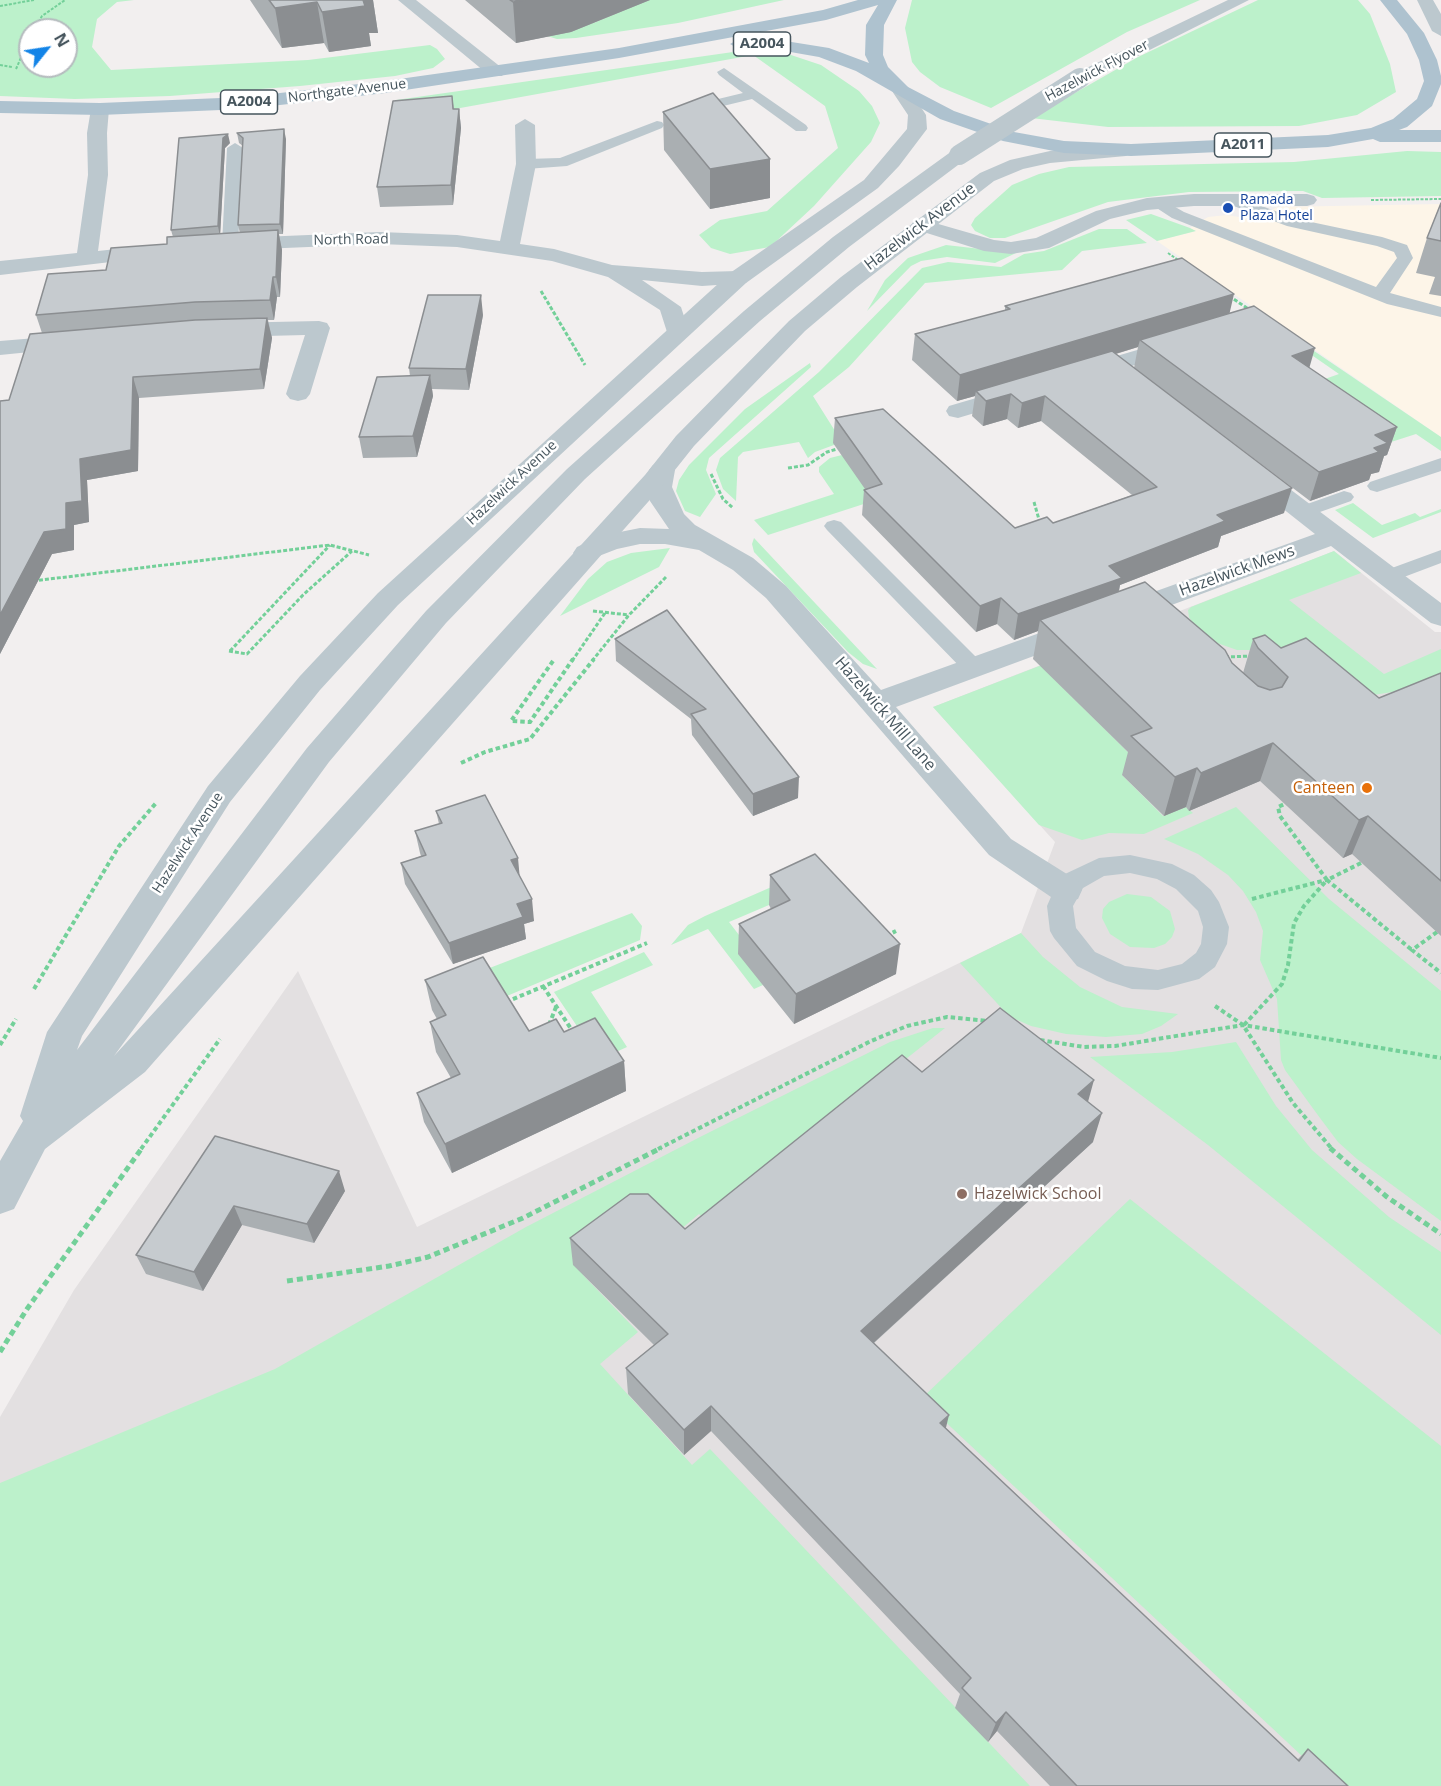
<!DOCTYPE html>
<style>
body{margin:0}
#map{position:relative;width:1441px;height:1786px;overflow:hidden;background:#f2efef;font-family:"Open Sans",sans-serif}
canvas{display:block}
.north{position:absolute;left:18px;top:18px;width:60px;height:60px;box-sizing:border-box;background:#fff;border:2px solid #b5bbbe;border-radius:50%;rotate:60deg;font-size:16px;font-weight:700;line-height:24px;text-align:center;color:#46555d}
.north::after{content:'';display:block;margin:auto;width:21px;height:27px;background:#1384e7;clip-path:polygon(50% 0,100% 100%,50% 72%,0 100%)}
</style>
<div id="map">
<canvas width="1441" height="1786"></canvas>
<div class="north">N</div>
</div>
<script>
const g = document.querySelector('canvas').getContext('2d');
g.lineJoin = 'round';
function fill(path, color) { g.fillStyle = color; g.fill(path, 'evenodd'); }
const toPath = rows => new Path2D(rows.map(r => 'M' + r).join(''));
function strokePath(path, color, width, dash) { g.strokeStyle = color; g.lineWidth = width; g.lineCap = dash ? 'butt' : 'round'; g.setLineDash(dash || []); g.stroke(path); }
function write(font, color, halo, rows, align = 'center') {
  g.font = font + ' "Open Sans",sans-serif'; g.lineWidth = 5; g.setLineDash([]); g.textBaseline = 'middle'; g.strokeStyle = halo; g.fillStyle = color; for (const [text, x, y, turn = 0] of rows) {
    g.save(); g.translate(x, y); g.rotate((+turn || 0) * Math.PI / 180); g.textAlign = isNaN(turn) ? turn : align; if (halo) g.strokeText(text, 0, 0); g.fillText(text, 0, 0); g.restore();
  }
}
fill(toPath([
 [1441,204,1441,437,1157,241,1195,231,1190,228,1208,217,1227,215,1256,220,1277,207]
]), '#fdf5e8');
fill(toPath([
 [1334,551,1435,632,1441,632,1441,1786,0,1786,0,1417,74,1290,298,971,417,1227,1021,933,1055,842,933,707]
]), '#e3e0e1');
fill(toPath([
 [0,0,134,0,117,2,97,19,92,47,111,70,308,60,430,45,437,49,445,59,433,68,395,76,300,86,170,96,75,99,0,96],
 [30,30,66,30,66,66,30,66],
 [646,0,784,0,678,23,576,38,557,39,547,36,596,22],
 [912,0,1200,0,1127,32,991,108,940,87,920,72,912,62,905,28],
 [1258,0,1358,0,1370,14,1390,64,1396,92,1357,115,1299,126,1108,127,1031,118,1138,57],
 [740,51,791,55,821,65,859,91,872,106,880,123,871,142,814,206,770,247,730,254,711,248,699,235,720,220,767,211,838,148,825,106,753,55,416,116,396,100],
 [1407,151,1441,152,1441,196,1322,198,1303,191,1189,192,1108,202,1005,238,990,238,975,231,971,225,975,218,1012,185,1039,174,1069,167,1294,162],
 [1151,214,1190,228,1196,231,1157,241,1126,220],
 [1099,229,1127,229,1147,243,1082,251,1062,270,925,283,849,367,813,396,842,442,815,452,808,458,799,442,743,452,738,457,736,501,723,489,716,470,720,458,819,372,922,268,948,262,1001,267,1024,254,1044,251],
 [946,245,1016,253,995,263,947,257,921,261,911,266,867,311,885,280,908,258],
 [1292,336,1441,437,1441,451,1416,434,1388,443,1308,385,1339,374,1290,340],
 [810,363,811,367,709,458,706,470,716,494,700,517,685,511,676,491,679,480,689,465,745,409],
 [850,453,873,501,768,535,754,520,834,494,819,472,819,467,830,458],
 [1353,503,1382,525,1415,513,1420,517,1441,509,1441,512,1373,538,1335,510],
 [754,538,877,669,863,664,848,652,754,552,752,544],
 [670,548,659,567,560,616,588,579,607,562,631,553],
 [1334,551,1361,573,1289,600,1384,674,1441,649,1441,684,1343,700,1265,650,1237,650,1217,643,1196,628,1189,617,1188,610,1191,607],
 [1143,626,1052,677,1142,766,1122,775,1163,816,1186,807,1193,813,1144,834,1109,833,1082,840,1039,825,933,707],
 [1236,807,1329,899,1441,991,1441,1221,1357,1159,1338,1142,1320,1118,1285,1070,1281,1060,1277,999,1260,960,1263,931,1256,912,1243,891,1228,875,1198,854,1164,839],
 [815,868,769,905,729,922,749,948,763,985,754,989,708,929,671,945,688,925,705,916],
 [1127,894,1151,897,1170,911,1175,929,1172,937,1165,944,1154,948,1130,947,1110,934,1102,918,1103,909,1109,902],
 [632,913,642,926,640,940,476,1009,443,986],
 [1021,933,1043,957,1080,987,1122,1007,1178,1014,1161,1026,1142,1034,1106,1037,1066,1034,1031,1026,1015,1019,1007,1014,960,963],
 [644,952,653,965,591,992,627,1047,605,1057,593,1050,554,992],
 [933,1028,945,1028,704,1219,699,1214,668,1240,583,1275,638,1332,600,1364,692,1465,710,1449,1030,1786,0,1786,0,1483,275,1369,526,1227,700,1137,890,1042],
 [1236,1042,1276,1106,1312,1150,1389,1217,1441,1252,1441,1335,1208,1145,1090,1057,1172,1052],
 [1130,1199,1441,1446,1441,1786,1334,1786,921,1399]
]), '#bcf1cb');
strokePath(toPath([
 [0,6,34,0],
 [34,30,42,16,65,0],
 [0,65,12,67],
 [16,69,30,37],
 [1371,200,1441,199],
 [1168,253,1181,262]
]), '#73d099', 2, [3, 1.5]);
strokePath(toPath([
 [541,291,585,365],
 [1229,296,1250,310],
 [788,468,808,465,827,452,837,449],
 [711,474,723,499,733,508],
 [1034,502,1040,523],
 [33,581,330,545,369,555],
 [593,611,629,615],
 [229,651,247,654,303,595,352,551],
 [230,651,330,545],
 [1225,657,1253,656],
 [572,661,605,613],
 [592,661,629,615,667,576]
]), '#73d099', 3, [4, 2]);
strokePath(toPath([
 [553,661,511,721,530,722,573,659],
 [461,763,485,752,530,739,594,659],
 [1361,863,1327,880,1412,950],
 [1252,899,1326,880],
 [1437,932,1412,950,1441,973],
 [886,936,896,931],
 [543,986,573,1032],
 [34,989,119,846,156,803],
 [506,1002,647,943],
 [1215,1006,1243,1025,1293,1103,1332,1149],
 [549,1025,556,1007],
 [1244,1025,1282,984,1288,965,1294,923,1304,906,1327,880,1280,816,1278,807,1287,803],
 [1040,1040,1084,1047,1115,1046,1243,1025,1441,1058],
 [0,1045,16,1019],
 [141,1149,220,1039],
 [658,1149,871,1041,907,1026,947,1017,988,1021]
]), '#73d099', 4, [4.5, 3]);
strokePath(toPath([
 [1330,1148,1387,1197,1441,1234],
 [287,1281,389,1266,428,1257,523,1218,661,1148],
 [0,1352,27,1309,142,1148]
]), '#73d099', 5, [6, 4]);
fill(toPath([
 [724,68,806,125,808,128,806,131,796,131,752,99,719,107,714,106,712,103,714,100,743,93,719,75,717,72,724,68],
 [657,121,662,122,664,125,662,128,567,166,526,169,518,164,526,159,560,158,657,121],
 [235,143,243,148,238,244,230,249,222,244,227,148,235,143],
 [1229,194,1297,219,1382,237,1407,245,1413,258,1390,293,1441,307,1441,317,1387,304,1172,218,1149,203,1157,198,1163,200,1184,212,1376,287,1397,258,1394,252,1377,246,1287,226,1223,202,1221,199,1229,194],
 [1441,458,1441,471,1377,492,1370,490,1367,486,1370,482,1441,458],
 [1344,491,1351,493,1354,497,1351,501,1303,518,1296,516,1293,512,1296,508,1344,491],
 [834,520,841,522,981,662,984,667,981,672,973,674,965,672,827,530,824,526,827,522,834,520],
 [1441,550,1441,563,1388,583,1381,582,1377,577,1381,572,1441,550],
 [1130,855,1172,864,1194,875,1211,890,1219,902,1229,927,1227,944,1215,967,1199,979,1158,990,1132,989,1107,981,1077,966,1054,938,1050,931,1047,906,1057,883,1065,874,1099,858,1130,855],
 [1130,873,1157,879,1176,889,1198,911,1203,927,1201,944,1196,953,1182,964,1158,970,1125,966,1095,952,1076,928,1073,906,1083,888,1104,876,1130,873]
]), '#bcc8ce');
fill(toPath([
 [398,0,416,0,502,68,505,72,502,76,490,76,398,0],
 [100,103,109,109,107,133,108,175,98,251,153,245,161,246,164,251,161,256,153,257,0,275,0,261,77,253,88,175,87,133,91,109,100,103],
 [525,119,535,125,536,164,520,244,554,249,612,265,702,272,738,271,746,273,749,278,746,283,702,286,642,280,681,307,689,332,686,337,678,339,670,337,667,332,660,310,608,277,552,261,457,247,380,244,237,250,229,249,226,244,229,239,237,238,380,232,457,235,500,241,516,164,515,125,525,119],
 [1194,194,1307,194,1314,196,1317,200,1314,204,1307,206,1194,206,1147,210,1110,219,1049,248,1011,254,984,251,914,229,911,225,914,221,921,219,994,240,1011,242,1036,238,1096,211,1147,198,1194,194],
 [319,321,327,323,330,328,310,394,306,399,298,401,290,399,286,394,305,335,225,337,217,335,214,330,217,325,225,323,319,321],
 [72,335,80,337,84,342,80,347,0,355,0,341,72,335],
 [1178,338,1186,340,1190,345,1186,350,1084,380,1076,378,1072,373,1076,368,1178,338],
 [1017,386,1025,388,1029,393,1025,398,958,418,949,416,946,411,949,406,1017,386],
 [662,462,671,465,675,470,672,487,684,514,695,525,753,558,786,586,881,690,1315,534,1244,478,1240,473,1244,468,1253,465,1262,468,1441,603,1441,626,1431,623,1331,546,896,707,1011,839,1078,881,1082,890,1078,899,1066,902,1054,899,989,855,766,598,733,570,699,550,665,544,640,544,617,549,586,561,577,559,573,553,577,547,600,536,640,528,669,529,650,501,646,487,649,470,653,465,662,462]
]), '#bcc8ce');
fill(toPath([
 [1228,0,1249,0,1086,82,1074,82,1071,78,1074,74,1228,0],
 [1417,0,1433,0,1441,14,1441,36,1432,31,1417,0],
 [901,85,908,87,926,115,927,129,899,166,878,188,746,283,398,605,320,690,230,802,82,1036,77,1050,307,748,426,611,567,469,744,311,833,237,952,151,966,151,969,155,966,159,849,247,760,321,585,479,446,623,329,762,114,1056,645,475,676,436,789,321,841,277,980,173,1010,160,1050,151,1126,144,1136,150,1126,156,1050,163,1023,169,994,181,857,287,805,331,694,446,663,485,145,1072,45,1149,14,1209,0,1214,0,1161,23,1121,20,1116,47,1032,208,786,300,676,378,593,730,273,864,180,907,129,908,115,892,91,901,85]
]), '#bcc8ce');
fill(toPath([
 [858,0,897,0,884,25,883,55,888,67,908,87,954,111,1014,132,1064,141,1131,144,1328,135,1371,128,1393,119,1417,99,1424,81,1419,60,1407,34,1380,0,1397,0,1424,33,1437,60,1441,76,1441,84,1432,106,1407,127,1399,130,1441,130,1441,142,1380,142,1373,139,1328,147,1131,156,1064,153,1003,141,940,119,856,71,819,57,779,50,739,49,730,44,739,39,779,40,829,48,869,63,865,55,866,25,878,5,826,20,619,58,385,93,245,109,100,115,0,113,0,101,100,103,245,97,385,81,619,48,823,10,858,0]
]), '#aec2cf');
strokePath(toPath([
 [959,155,1080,78]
]), '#bcc8ce', 20);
fill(toPath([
 [250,0,373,0,378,33,369,33,371,46,329,52,324,43,282,48],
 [465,0,650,0,571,32,516,43],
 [452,96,454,109,459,109,461,128,453,205,380,207,377,187],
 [663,112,770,159,770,198,710,209,664,150],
 [237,133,286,139,283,234,279,234,282,250,280,297,277,297,274,320,268,320,272,338,264,389,139,398,138,471,87,480,89,522,74,525,74,550,52,554,0,654,0,401,9,400,42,333,36,315,106,270,167,244,173,237,171,230,179,138,230,143,225,148,220,234,240,233,238,225,243,146,239,143],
 [1441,203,1441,296,1429,294,1435,277,1416,273,1427,238],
 [1005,306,1229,314,1397,427,1387,455,1384,456,1379,472,1371,474,1369,480,1310,501,1211,426,1284,513,1221,536,1218,547,1120,585,1119,592,1232,663,1243,673,1253,639,1281,648,1379,698,1441,673,1441,936,1352,854,1343,858,1260,781,1189,811,1186,807,1164,816,1122,775,1128,752,1033,659,1038,631,1014,640,997,624,976,632,862,515,864,490,865,489,833,443,835,418,1015,528,1053,523,1132,495,1041,421,1018,428,1007,419,983,426,972,416,975,396,957,401,912,360,915,334,1005,311],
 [1138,347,1134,368,1116,354],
 [483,315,469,390,432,389,433,396,417,457,363,458,359,437,410,376,409,368],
 [667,610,798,798,753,816,692,735,691,719,616,661,615,639],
 [436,811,520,877,534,921,524,924,526,939,453,964,405,884,401,863,421,856,420,853,415,831,439,824],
 [770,875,896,974,794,1024,738,954,739,924,771,909,769,905],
 [425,980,529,1031,564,1032,624,1061,626,1091,452,1173,424,1122,417,1093,451,1078,436,1052,430,1022,437,1019,432,1010],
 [922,1072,1088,1102,1093,1142,874,1343,946,1428,1297,1760,1308,1749,1348,1786,1050,1786,997,1731,988,1742,955,1708,960,1694,711,1431,684,1455,628,1394,626,1368,654,1345,573,1265,570,1238,685,1229],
 [215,1136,345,1191,314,1243,242,1225,203,1291,146,1274,136,1255]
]), '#aaafb2');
fill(toPath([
 [362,0,373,0,378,33,369,33,371,46,329,52,322,12],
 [525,0,650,0,571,32,516,43,513,2],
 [317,2,324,43,282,48,275,8],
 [459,109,461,128,453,205,451,185],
 [284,129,286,139,283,234,280,224],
 [228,134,230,143,225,148,220,237,218,226,223,138],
 [770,159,770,198,710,209,710,169],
 [278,230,282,250,280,297,276,277],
 [273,277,277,297,274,320,270,300],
 [1234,294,1228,320,1140,340,1138,347,979,395,976,391,975,396,957,401,960,375],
 [481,295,483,315,469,390,466,369],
 [267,318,272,338,264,389,260,369],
 [1315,348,1307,376,1292,356],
 [430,375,433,396,417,457,413,436],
 [133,377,139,398,138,471,87,480,89,522,74,525,74,550,52,554,0,654,0,615,44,532,66,503,80,459],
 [1011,394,1007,419,983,426,986,401],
 [1045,396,1041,421,1018,428,1022,403],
 [1397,427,1387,455,1384,456,1379,472,1371,474,1369,480,1310,501,1319,472,1375,435],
 [1292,488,1284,513,1221,536,1218,547,1120,585,1116,603,1040,620,1038,631,1014,640,1018,614,1109,566,1217,515],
 [1001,598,997,624,976,632,980,606],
 [1273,743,1260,781,1189,811,1201,773],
 [1197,768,1186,807,1164,816,1175,777],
 [799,777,798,798,753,816,753,794],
 [1368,816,1352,854,1343,858,1359,820],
 [518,858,520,880,511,860],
 [532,899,534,921,524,924,526,939,453,964,449,943,517,904],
 [900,944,896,974,794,1024,796,994],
 [624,1061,626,1091,452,1173,445,1144],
 [1094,1080,1086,1109,1078,1094],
 [1102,1113,1093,1142,858,1357,861,1331],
 [339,1171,345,1191,314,1243,307,1224],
 [234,1206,242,1225,203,1291,194,1272],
 [711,1406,711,1431,684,1455,684,1430],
 [949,1415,943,1440,940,1423],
 [1006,1712,997,1731,988,1742,996,1723]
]), '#8b8e91');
const building = toPath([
 [269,0,363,0,365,6,322,12,317,2,275,8,269,0],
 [510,0,525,0,513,2,510,0],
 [713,93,770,159,710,169,663,112,713,93],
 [452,96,453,109,459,109,451,185,377,187,393,101,452,96],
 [284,129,280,224,238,225,243,138,237,133,284,129],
 [228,134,223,138,218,226,171,230,179,138,228,134],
 [1441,203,1441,241,1427,238,1441,203],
 [278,230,276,277,273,277,270,300,195,302,36,315,48,274,106,270,111,248,167,244,167,237,278,230],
 [1182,258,1234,294,960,375,915,334,1010,309,1005,306,1182,258],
 [428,295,481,295,466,369,409,368,428,295],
 [1254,306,1315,348,1292,356,1397,427,1375,435,1388,443,1374,448,1379,452,1319,472,1140,340,1254,306],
 [267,318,260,369,133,377,131,450,80,459,82,501,66,503,66,529,44,532,0,615,0,401,9,400,30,334,195,320,267,318],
 [1112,351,1292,488,1217,515,1225,521,1109,566,1122,578,1018,614,1001,598,980,606,864,490,882,484,835,418,883,409,1015,528,1047,517,1053,523,1157,487,1045,396,1022,403,1011,394,986,401,976,391,1112,351],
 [430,375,413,436,359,437,377,377,430,375],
 [1145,582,1225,650,1232,663,1258,686,1270,690,1282,687,1288,677,1258,648,1253,639,1265,635,1281,648,1306,638,1379,698,1441,673,1441,881,1368,816,1359,820,1273,743,1201,773,1197,768,1175,777,1131,736,1152,728,1040,620,1145,582],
 [667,610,799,777,753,794,691,714,706,709,615,639,667,610],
 [485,795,518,858,511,860,532,899,517,904,523,917,449,943,401,863,426,855,415,831,442,823,436,811,485,795],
 [815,854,900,944,796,994,739,924,790,900,770,875,815,854],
 [483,957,529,1031,556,1019,564,1032,595,1018,624,1061,445,1144,417,1093,460,1074,430,1022,446,1015,425,980,483,957],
 [1000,1008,1094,1080,1078,1094,1102,1113,861,1331,949,1415,940,1423,1299,1761,1308,1749,1348,1786,1077,1786,1006,1712,996,1723,962,1688,971,1678,711,1406,684,1430,626,1368,668,1334,570,1238,630,1194,648,1194,685,1229,902,1055,922,1072,1000,1008],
 [215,1136,339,1171,307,1224,234,1206,194,1272,136,1255,215,1136]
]);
fill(building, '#c6cbcf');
strokePath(building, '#8b8e91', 1.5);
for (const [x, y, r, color] of [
 [1228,208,6,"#1a4fb4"],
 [1367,788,6,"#e8710a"],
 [962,1194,6,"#8d6e63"]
]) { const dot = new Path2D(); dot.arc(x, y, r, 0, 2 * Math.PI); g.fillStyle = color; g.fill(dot); strokePath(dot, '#fff', 2); }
write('14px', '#46555d', '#fff', [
 ["Hazelwick Flyover",1097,71,-28],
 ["Northgate Avenue",347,91,-7],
 ["North Road",351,240,-1],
 ["Hazelwick Avenue",512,483,-43],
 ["Hazelwick Avenue",188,843,-57]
]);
write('14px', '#164399', '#fff', [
 ["Ramada",1240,200],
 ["Plaza Hotel",1240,216]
], 'left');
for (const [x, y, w] of [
 [762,44,57],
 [249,102,57],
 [1243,145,57]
]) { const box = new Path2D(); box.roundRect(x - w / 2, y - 12, w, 24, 4.5); g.fillStyle = '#fff'; g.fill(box); strokePath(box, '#46555d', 1.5); }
write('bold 15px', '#46555d', null, [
 ["A2004",762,44],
 ["A2004",249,102],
 ["A2011",1243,145]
]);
write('16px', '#46555d', '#fff', [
 ["Hazelwick Avenue",920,227,-37],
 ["Hazelwick Mews",1237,571,-20],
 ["Hazelwick Mill Lane",885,714,49]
]);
write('16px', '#c56008', '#fff', [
 ["Canteen",1355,788]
], 'right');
write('16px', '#785e54', '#fff', [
 ["Hazelwick School",974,1194]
], 'left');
</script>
